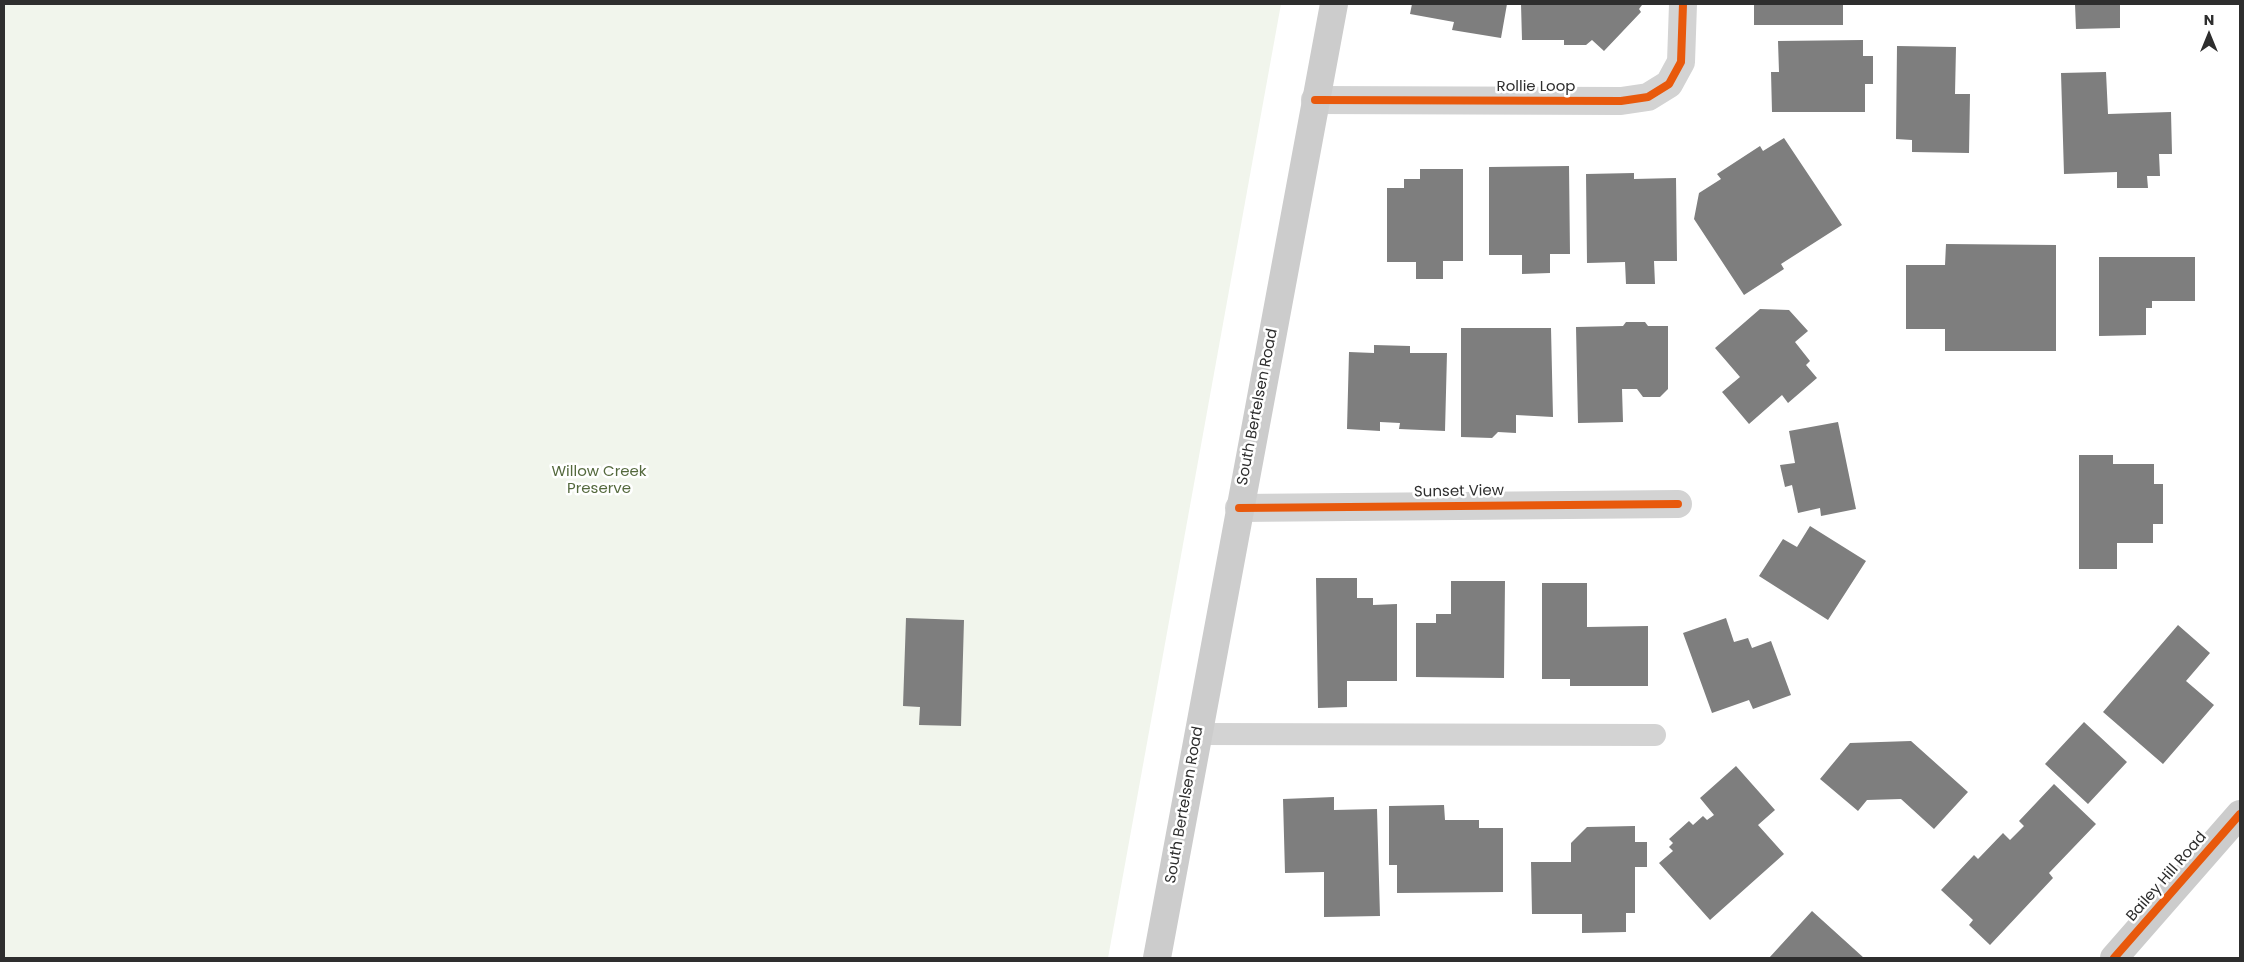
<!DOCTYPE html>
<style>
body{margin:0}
#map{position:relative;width:2244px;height:962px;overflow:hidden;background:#fff;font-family:Poppins,sans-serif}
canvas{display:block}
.frame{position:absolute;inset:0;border:5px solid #2e2e2e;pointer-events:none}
.north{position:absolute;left:2184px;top:10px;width:50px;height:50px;-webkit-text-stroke:4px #fff;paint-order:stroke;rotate:0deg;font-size:14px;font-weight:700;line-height:20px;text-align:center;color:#2e2e2e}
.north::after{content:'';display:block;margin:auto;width:18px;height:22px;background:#2e2e2e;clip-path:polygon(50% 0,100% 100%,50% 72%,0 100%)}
</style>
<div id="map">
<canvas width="2244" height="962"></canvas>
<div class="frame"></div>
<div class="north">N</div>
</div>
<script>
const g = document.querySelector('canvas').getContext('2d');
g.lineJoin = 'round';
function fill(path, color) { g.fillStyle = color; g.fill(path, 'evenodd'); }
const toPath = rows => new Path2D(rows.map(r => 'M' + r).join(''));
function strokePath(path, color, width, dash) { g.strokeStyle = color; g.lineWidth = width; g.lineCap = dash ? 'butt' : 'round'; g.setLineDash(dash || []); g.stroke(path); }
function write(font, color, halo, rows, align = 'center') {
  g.font = font + ' Poppins,sans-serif'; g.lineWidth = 5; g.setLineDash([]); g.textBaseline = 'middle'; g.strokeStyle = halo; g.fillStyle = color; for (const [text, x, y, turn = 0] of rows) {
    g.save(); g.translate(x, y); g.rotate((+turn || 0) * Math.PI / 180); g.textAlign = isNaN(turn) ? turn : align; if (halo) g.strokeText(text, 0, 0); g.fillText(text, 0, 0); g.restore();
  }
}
fill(toPath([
 [4,4,1281,4,1108,958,4,958]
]), '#f1f5ec');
fill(toPath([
 [1412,4,1507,4,1501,38,1452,30,1454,22,1410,14],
 [1521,4,1640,4,1642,5,1639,9,1641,12,1604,51,1592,40,1586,45,1564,45,1564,40,1522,40],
 [1754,4,1843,4,1843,25,1754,25],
 [2075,4,2120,4,2120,28,2076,29],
 [1863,40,1863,56,1873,56,1873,84,1865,84,1865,112,1772,112,1771,72,1779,72,1778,41],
 [1897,46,1956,47,1955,94,1970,94,1969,153,1912,152,1912,140,1896,139],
 [2106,72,2108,114,2171,112,2172,154,2159,154,2160,176,2147,176,2148,188,2117,188,2117,172,2064,174,2061,73],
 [1784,138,1842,225,1781,264,1784,269,1744,295,1694,219,1699,193,1721,179,1717,174,1760,146,1763,151],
 [1569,166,1570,254,1550,254,1550,273,1522,274,1522,255,1489,255,1489,167],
 [1420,169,1463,169,1463,261,1443,261,1443,279,1416,279,1416,262,1387,262,1387,188,1404,188,1404,179,1420,179],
 [1634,173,1634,179,1676,178,1677,261,1654,261,1655,284,1626,284,1625,262,1587,263,1586,174],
 [1946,244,2056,245,2056,351,1945,351,1945,329,1906,329,1906,265,1945,265],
 [2099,257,2195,257,2195,301,2152,301,2152,308,2146,308,2146,335,2099,336],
 [1760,309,1789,310,1808,331,1795,342,1810,361,1806,365,1817,378,1788,403,1782,395,1749,424,1722,392,1740,377,1715,348],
 [1626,322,1645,322,1648,326,1668,326,1668,389,1660,397,1643,397,1637,389,1622,389,1623,422,1578,423,1576,327,1623,326],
 [1461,328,1551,328,1553,417,1516,415,1516,433,1498,432,1492,438,1461,437],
 [1374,345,1410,346,1410,353,1447,353,1445,431,1399,429,1400,423,1380,422,1380,431,1347,429,1349,352,1374,353],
 [1838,422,1856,509,1821,516,1820,508,1798,513,1792,485,1785,487,1780,465,1795,463,1789,431],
 [2079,455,2113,455,2113,464,2154,464,2154,484,2163,484,2163,524,2153,524,2153,543,2117,543,2117,569,2079,569],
 [1810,526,1866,561,1828,620,1759,576,1783,539,1797,547],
 [1316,578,1357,578,1357,598,1373,598,1373,605,1397,604,1397,681,1347,681,1347,707,1318,708],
 [1451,581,1505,581,1504,678,1416,677,1416,623,1436,623,1436,614,1451,614],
 [1542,583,1587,583,1587,627,1648,626,1648,686,1570,686,1570,679,1542,679],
 [906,618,964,620,961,726,919,725,920,707,903,706],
 [1726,618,1734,642,1748,638,1752,648,1771,641,1791,695,1753,709,1749,700,1712,713,1683,633],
 [2178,625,2210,653,2186,681,2214,705,2163,764,2103,712],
 [2084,722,2127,762,2088,804,2045,764],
 [1911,741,1968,792,1934,829,1901,799,1867,800,1858,811,1820,779,1850,743],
 [1736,766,1775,810,1758,825,1784,854,1710,920,1659,863,1673,851,1669,847,1673,843,1669,839,1689,821,1693,825,1703,816,1707,820,1714,815,1700,798],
 [2054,784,2096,824,2049,873,2053,878,1990,945,1969,925,1973,920,1941,890,1974,855,1978,859,2003,833,2010,840,2024,826,2019,821],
 [1334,797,1334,810,1377,809,1380,916,1324,917,1324,872,1285,873,1283,799],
 [1444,805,1445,820,1479,820,1479,828,1503,828,1503,892,1397,893,1397,865,1389,865,1389,806],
 [1635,826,1635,842,1647,842,1647,867,1635,867,1635,913,1626,913,1626,932,1582,933,1582,914,1532,914,1531,862,1571,862,1571,843,1587,827],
 [1812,911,1864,958,1769,958]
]), '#7e7e7e');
strokePath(toPath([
 [1198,734,1655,735]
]), '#d3d3d3', 22);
strokePath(toPath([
 [1315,100,1621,101,1648,97,1669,84,1681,62,1683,4],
 [1239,508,1678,504]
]), '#d3d3d3', 28);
strokePath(toPath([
 [1157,958,1334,4],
 [2114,958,2240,814]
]), '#ccc', 28);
strokePath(toPath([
 [1315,100,1621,101,1648,97,1669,84,1681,62,1683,4],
 [1239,508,1678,504],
 [2114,958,2240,814]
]), '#e8590c', 8);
write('15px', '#2e2e2e', '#fff', [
 ["Rollie Loop",1536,87],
 ["South Bertelsen Road",1258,407,-79],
 ["Sunset View",1459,492,-1],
 ["South Bertelsen Road",1185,805,-80],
 ["Bailey Hill Road",2167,877,-49]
]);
write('15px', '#54693d', '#fff', [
 ["Willow Creek",599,472],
 ["Preserve",599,489]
]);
</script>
